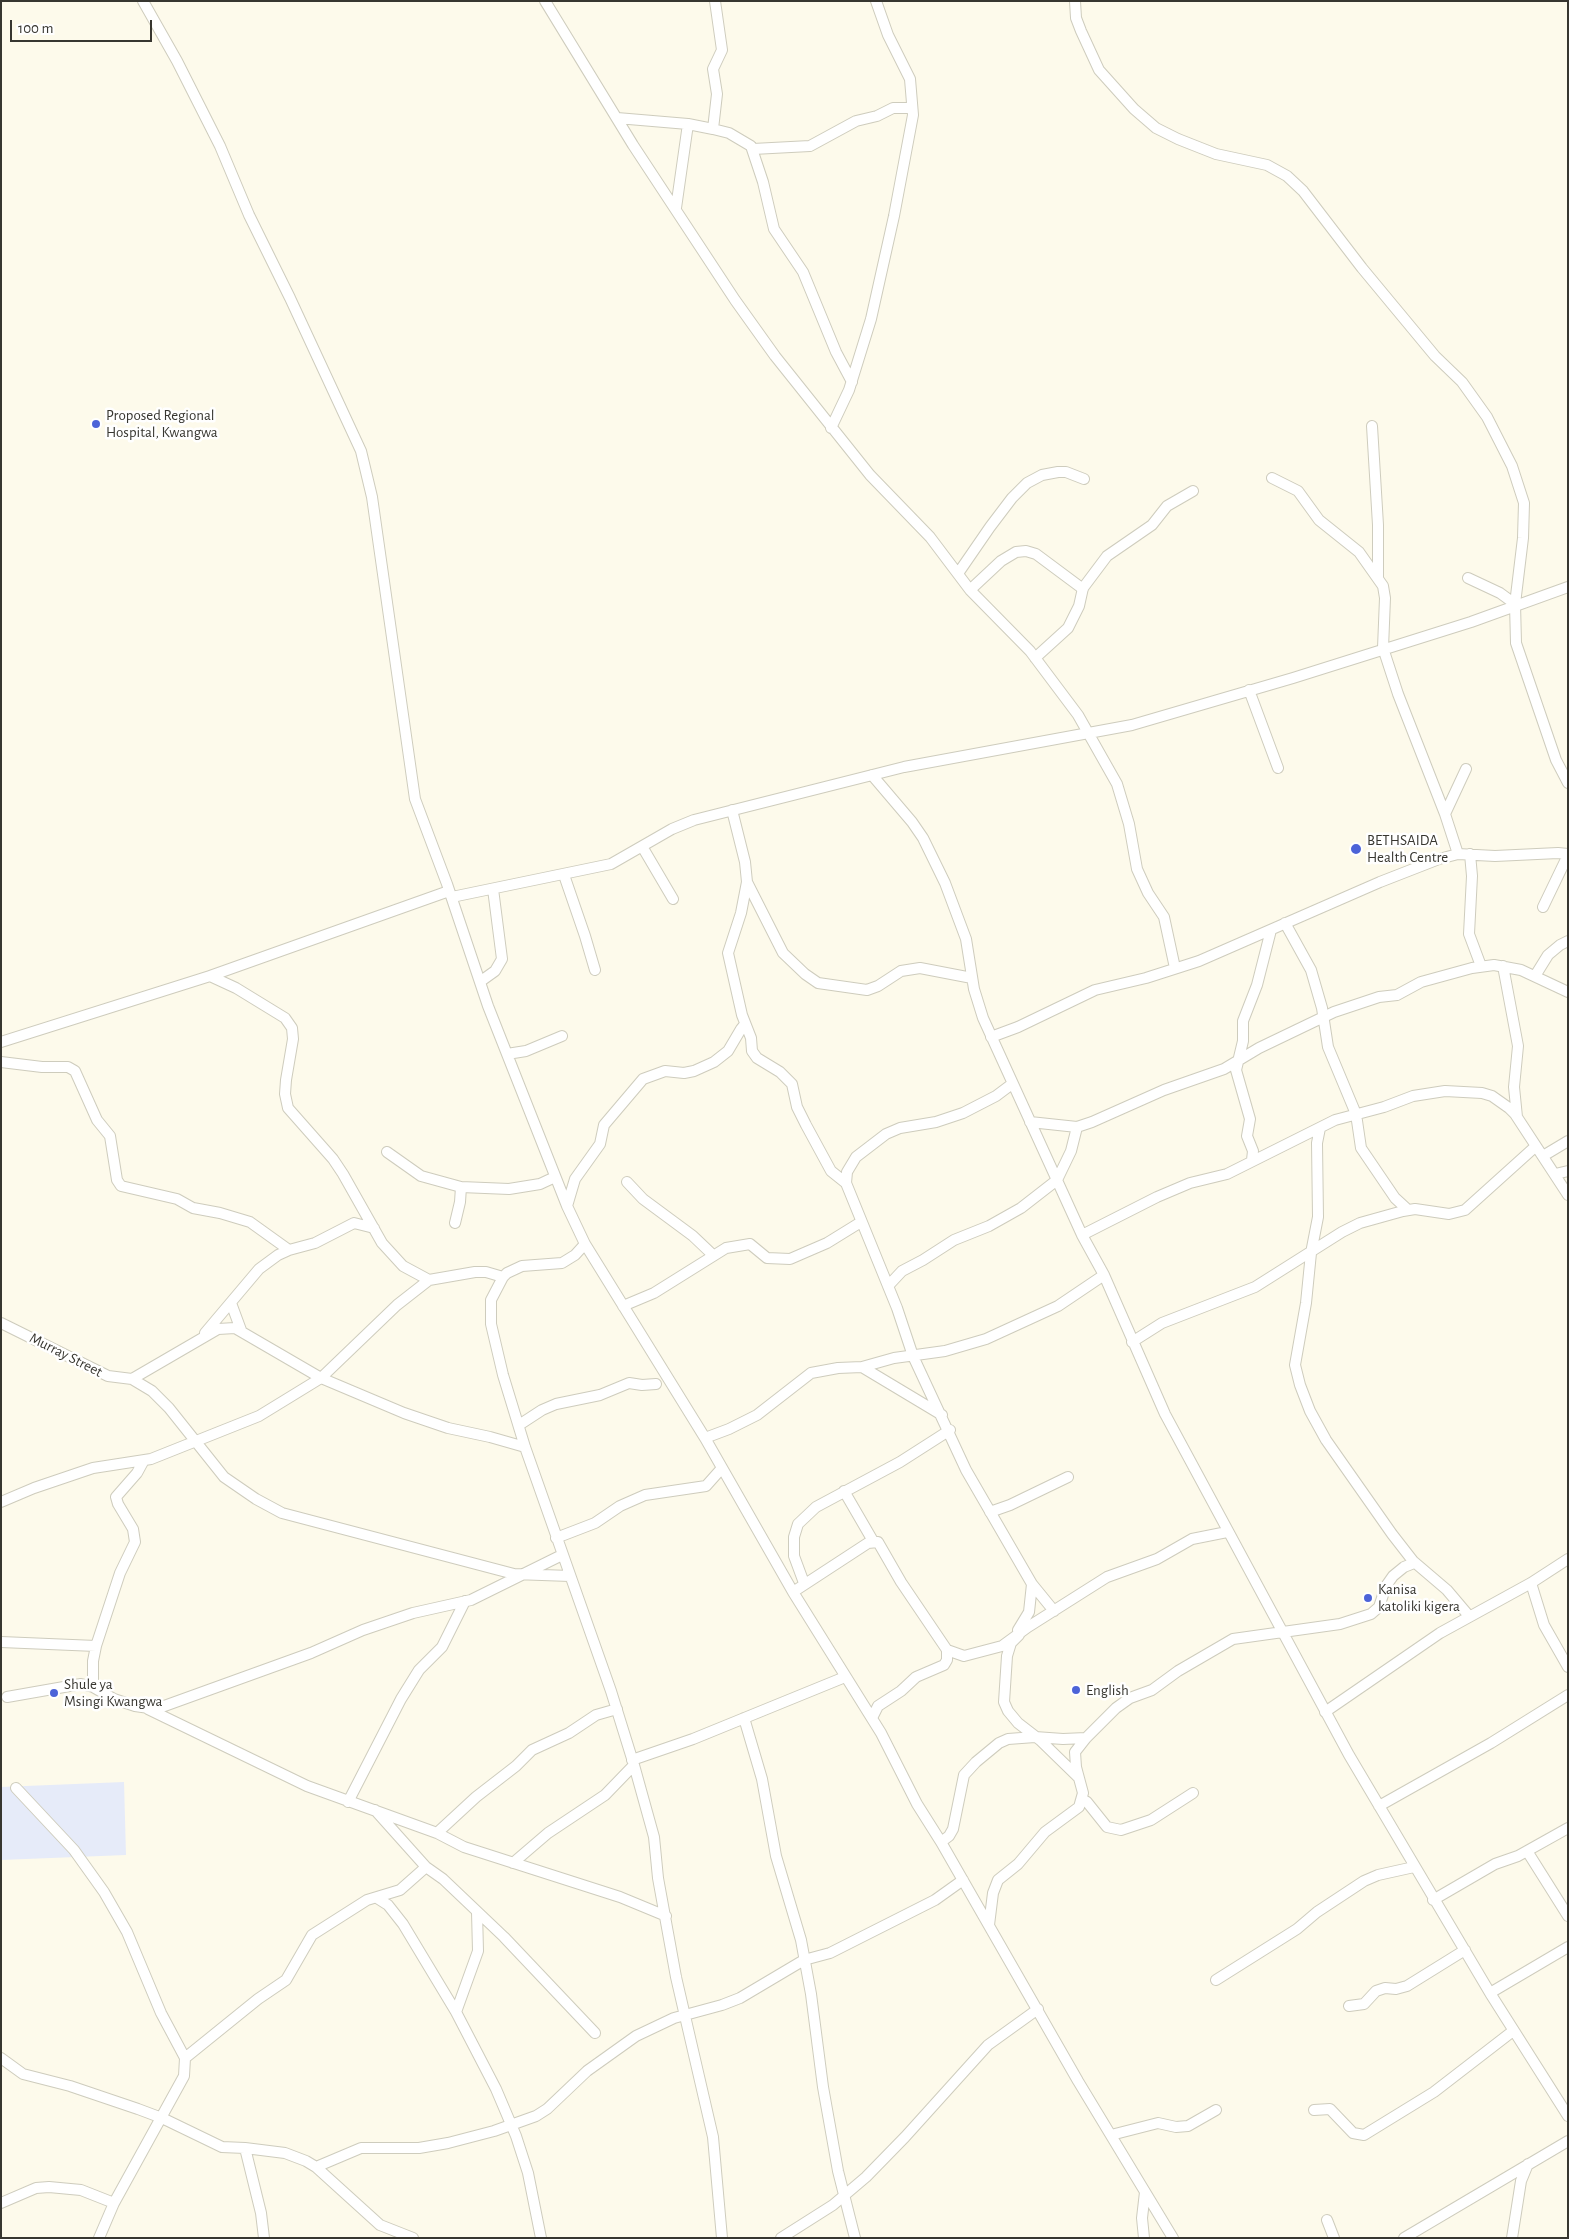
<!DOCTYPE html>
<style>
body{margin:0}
#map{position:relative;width:1569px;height:2239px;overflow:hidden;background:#fdfaeb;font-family:"Alegreya Sans",sans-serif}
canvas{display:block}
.frame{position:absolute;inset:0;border:2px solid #373630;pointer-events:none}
.scale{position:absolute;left:10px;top:20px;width:142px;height:22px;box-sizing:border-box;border:2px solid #373630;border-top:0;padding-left:6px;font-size:15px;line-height:18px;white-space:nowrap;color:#373630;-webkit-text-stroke:4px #fff;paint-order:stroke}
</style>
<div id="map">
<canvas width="1569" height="2239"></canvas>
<div class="frame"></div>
<div class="scale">100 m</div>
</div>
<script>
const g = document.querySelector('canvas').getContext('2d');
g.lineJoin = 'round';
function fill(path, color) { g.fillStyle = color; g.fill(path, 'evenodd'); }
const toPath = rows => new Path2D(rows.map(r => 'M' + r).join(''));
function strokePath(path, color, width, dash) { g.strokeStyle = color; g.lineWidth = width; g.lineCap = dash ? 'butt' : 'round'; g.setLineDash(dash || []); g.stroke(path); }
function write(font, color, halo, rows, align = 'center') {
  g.font = font + ' "Alegreya Sans",sans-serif'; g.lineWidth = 5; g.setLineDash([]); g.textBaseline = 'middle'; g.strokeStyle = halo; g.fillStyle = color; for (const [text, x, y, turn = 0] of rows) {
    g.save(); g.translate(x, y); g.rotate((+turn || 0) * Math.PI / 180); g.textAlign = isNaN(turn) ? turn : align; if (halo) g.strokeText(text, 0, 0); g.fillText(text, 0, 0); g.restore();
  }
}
fill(toPath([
 [124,1782,126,1855,1,1860,1,1787]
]), '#e6ebf9');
const minor = toPath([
 [143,1,177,61,220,146,249,215,290,298,361,451,372,497,415,799,447,884,488,1006,567,1206,585,1244,705,1438,793,1592,881,1733,917,1804,941,1842,1078,2081,1173,2238],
 [545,1,633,145,735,300,775,356,870,475,930,537,970,590,1030,651,1078,715,1117,784,1129,824,1137,869,1148,893,1164,917,1175,968],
 [1075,1,1076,18,1081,31,1099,70,1134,109,1156,128,1178,139,1216,154,1267,165,1287,176,1303,191,1362,268,1435,356,1462,382,1487,417,1512,466,1524,503,1523,538,1515,604,1516,643,1556,760,1568,783],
 [617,118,688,124,713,129,729,133,751,146,763,182,774,229,803,272,836,352,852,382],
 [713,129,717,94,713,69,722,50,715,1],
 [753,149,810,146,856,121,877,116,893,108,912,108],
 [676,208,688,124],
 [1372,426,1378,525,1378,577],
 [831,428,849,390,871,319,894,216,913,115,910,79,888,35,876,1],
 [1272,478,1298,491,1319,520,1359,552,1383,586,1385,598,1383,648,1398,694,1445,814,1458,854],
 [959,572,990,527,1012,498,1027,483,1042,475,1058,472,1066,472,1084,479],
 [1468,578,1500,593,1515,604],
 [970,590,1001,561,1016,552,1026,551,1036,554,1083,589],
 [1035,658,1068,628,1079,606,1083,588,1107,556,1152,525,1167,506,1193,491],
 [1249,690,1278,768],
 [872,775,912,822,923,838,945,883,966,939,974,989,983,1018,1082,1235,1104,1275,1165,1414,1349,1755,1490,1993,1568,2116],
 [732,810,745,862,747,882,741,913,728,953,742,1015,751,1038,752,1051,757,1058,780,1072,792,1084,797,1107,806,1125,831,1171,846,1183],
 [1445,814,1466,769],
 [643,848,673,899],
 [1470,854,1472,876,1469,934,1481,966],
 [564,875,585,936,595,970],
 [747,882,783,953,805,974,818,983,867,990,878,986,901,971,920,968,972,978],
 [452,897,611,864,672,829,694,820,904,767,1132,725,1293,678,1471,622,1568,587],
 [1543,907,1568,855],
 [1285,923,1311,970,1322,1008,1328,1047,1356,1114,1361,1148,1395,1198,1408,1210],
 [1503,966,1518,1046,1514,1087,1517,1117],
 [210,976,236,988,285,1018,292,1028,293,1039,286,1080,285,1094,288,1108,333,1159,343,1174,382,1243,403,1266,429,1280],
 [1535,976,1548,955,1560,945,1568,941],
 [481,981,495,971,502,959,493,889],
 [991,1037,1018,1027,1095,990,1146,978,1199,961,1380,882,1439,859,1458,854,1495,856,1558,853,1568,854],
 [1,1042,210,976,449,891],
 [507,1054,526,1051,562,1036],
 [1,1062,42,1067,68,1067,75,1071,97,1120,110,1136,117,1180,121,1186,177,1199,193,1208,220,1213,250,1222,289,1250],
 [1012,1084,996,1096,963,1113,936,1122,900,1128,886,1134,856,1157,847,1172,846,1183,897,1308,913,1356,966,1470,1032,1584,1054,1611],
 [1030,1122,1077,1127,1092,1122,1164,1090,1224,1069,1259,1048,1334,1012,1379,997,1397,995,1421,982,1472,968,1494,965,1521,970,1568,992],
 [1320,1128,1317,1143,1318,1217,1311,1253,1306,1303,1295,1365,1300,1385,1310,1411,1326,1440,1392,1534,1413,1561,1447,1590,1469,1616],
 [387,1152,421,1176,461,1187,509,1189,540,1184,555,1177],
 [1543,1156,1568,1141],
 [1252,1160,1253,1151,1247,1136,1250,1119,1236,1070,1243,1041,1243,1021,1257,985,1271,930],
 [1555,1174,1568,1171],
 [627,1182,643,1199,693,1236,713,1255],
 [567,1206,575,1179,600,1144,604,1125,643,1079,665,1071,684,1073,694,1071,714,1062,728,1051,741,1029,745,1024],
 [455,1223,460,1202,461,1187],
 [1082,1235,1157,1197,1190,1183,1227,1174,1335,1120,1384,1107,1413,1096,1445,1091,1482,1093,1492,1096,1509,1108,1515,1114,1568,1195],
 [585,1244,575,1255,562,1263,522,1266,507,1273,503,1277,491,1300,491,1324,503,1375,525,1447,611,1691,634,1765,654,1837,658,1878,676,1977,713,2137,722,2238],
 [888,1286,902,1271,923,1260,954,1240,989,1226,1021,1208,1057,1180,1071,1151,1077,1127],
 [231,1303,241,1330],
 [623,1306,654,1293,726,1248,750,1244,767,1258,790,1259,827,1243,861,1222],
 [1,1323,108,1376,132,1379,152,1391,169,1408,224,1477,256,1499,282,1513,514,1574,570,1576],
 [205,1333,259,1269,278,1255,289,1250,315,1243,354,1223,374,1228],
 [1132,1342,1162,1323,1255,1287,1342,1232,1360,1223,1403,1211,1415,1209,1449,1214,1465,1210,1536,1146],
 [862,1367,942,1415],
 [132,1379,218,1329,235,1328,321,1378,404,1413,448,1428,490,1437,525,1447],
 [519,1425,542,1410,556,1404,600,1395,629,1383,642,1385,656,1384],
 [705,1438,729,1429,757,1415,811,1373,838,1368,862,1367,894,1358,945,1351,986,1339,1058,1306,1104,1275],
 [844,1491,873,1541],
 [1,1502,34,1488,93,1468,151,1459,259,1416,321,1378,397,1305,429,1280,475,1272,486,1272,503,1277],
 [990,1512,1010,1505,1068,1477],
 [556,1538,595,1523,620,1506,645,1495,706,1486,722,1468],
 [804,1583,794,1556,794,1537,798,1524,816,1507,900,1462,950,1430],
 [1531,1583,1544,1625,1568,1667],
 [1032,1584,1029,1612,1018,1630,1019,1635,1011,1643,1007,1656,1004,1702,1008,1711,1018,1723,1040,1740,1078,1777],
 [793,1592,868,1543,878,1542,901,1582,947,1650,964,1656,1002,1646,1028,1627,1107,1577,1157,1559,1192,1539,1227,1532],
 [1,1642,96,1646],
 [93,1687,93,1661,96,1646,120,1573,135,1542,133,1529,118,1504,116,1497,137,1473,143,1462],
 [7,1697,81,1684,93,1687,114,1699,135,1706,156,1709,311,1653,363,1630,413,1613,471,1600,562,1555],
 [148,1709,307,1786,437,1833,464,1847,620,1897,666,1916],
 [1325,1712,1440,1633,1531,1583,1568,1559],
 [744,1718,762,1779,776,1856,801,1940,811,1994,823,2087,838,2171,855,2238],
 [872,1718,878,1706,901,1691,916,1677,944,1665,947,1660,947,1650],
 [632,1760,693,1739,845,1677],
 [16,1788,74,1850,104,1892,127,1932,161,2013,185,2058],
 [1082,1799,1087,1802,1107,1827,1121,1830,1151,1820,1193,1793],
 [348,1802,401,1699,419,1670,442,1647,465,1601],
 [1379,1806,1491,1743,1568,1695],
 [375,1810,426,1867,443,1879,504,1937,595,2033],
 [437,1833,476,1797,516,1766,532,1750,569,1733,596,1715,617,1709],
 [941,1842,949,1836,953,1829,964,1775,976,1762,999,1743,1008,1739,1035,1737,1063,1739,1086,1738],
 [1527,1851,1568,1916],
 [513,1863,548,1833,605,1795,634,1765],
 [377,1898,388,1905,403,1924,456,2012,496,2089,516,2136,528,2173,541,2238],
 [1433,1900,1495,1864,1518,1856,1568,1828],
 [989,1925,993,1893,998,1880,1018,1864,1045,1832,1079,1807,1083,1793,1076,1767,1075,1752,1086,1738,1116,1708,1130,1698,1152,1690,1178,1671,1233,1639,1340,1624,1371,1614,1379,1607,1386,1586,1393,1576,1404,1567,1414,1563],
 [1216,1980,1297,1929,1317,1912,1364,1881,1378,1875,1414,1867],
 [1490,1993,1568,1947],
 [1349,2006,1364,2004,1376,1991,1385,1988,1396,1989,1407,1986,1465,1950],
 [456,2012,478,1951,477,1912],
 [1,2058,23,2074,70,2086,138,2109,162,2118,222,2147,245,2148,285,2153,306,2161,316,2167,380,2225,413,2238],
 [1314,2110,1330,2109,1353,2133,1364,2135,1434,2092,1513,2031],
 [1111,2135,1158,2123,1176,2127,1188,2126,1216,2110],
 [245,2148,261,2213,264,2238],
 [316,2167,361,2148,419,2148,448,2143,494,2131,536,2116,547,2109,587,2071,636,2036,674,2018,722,2005,740,1998,804,1960,830,1953,935,1900,963,1880],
 [1,2203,36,2188,49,2187,81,2190,114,2203],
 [1327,2220,1334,2238],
 [99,2238,114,2203,184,2076,185,2058,258,1999,286,1980,312,1935,367,1900,400,1890,426,1867],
 [781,2238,833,2205,866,2177,905,2137,988,2045,1038,2009],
 [1144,2238,1142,2218,1145,2192],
 [1404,2238,1568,2141],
 [1512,2238,1521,2181,1528,2164]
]);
strokePath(minor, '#ceccbd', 12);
strokePath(minor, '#fff', 10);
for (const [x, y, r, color] of [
 [96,424,5,"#4c63d8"],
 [1356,849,6,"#4c63d8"],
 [1368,1598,5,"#4c63d8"],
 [1076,1690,5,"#4c63d8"],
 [54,1693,5,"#4c63d8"]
]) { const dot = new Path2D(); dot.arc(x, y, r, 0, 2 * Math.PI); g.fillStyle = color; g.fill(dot); strokePath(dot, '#fff', 2); }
write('15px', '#373630', '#fff', [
 ["Proposed Regional",106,415],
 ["Hospital, Kwangwa",106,432],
 ["BETHSAIDA",1367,840],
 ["Health Centre",1367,857],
 ["Kanisa",1378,1589],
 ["katoliki kigera",1378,1606],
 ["Shule ya",64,1684],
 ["Msingi Kwangwa",64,1701],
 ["English",1086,1690]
], 'left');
write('15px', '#373630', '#fff', [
 ["Murray Street",66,1355,27]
]);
</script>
